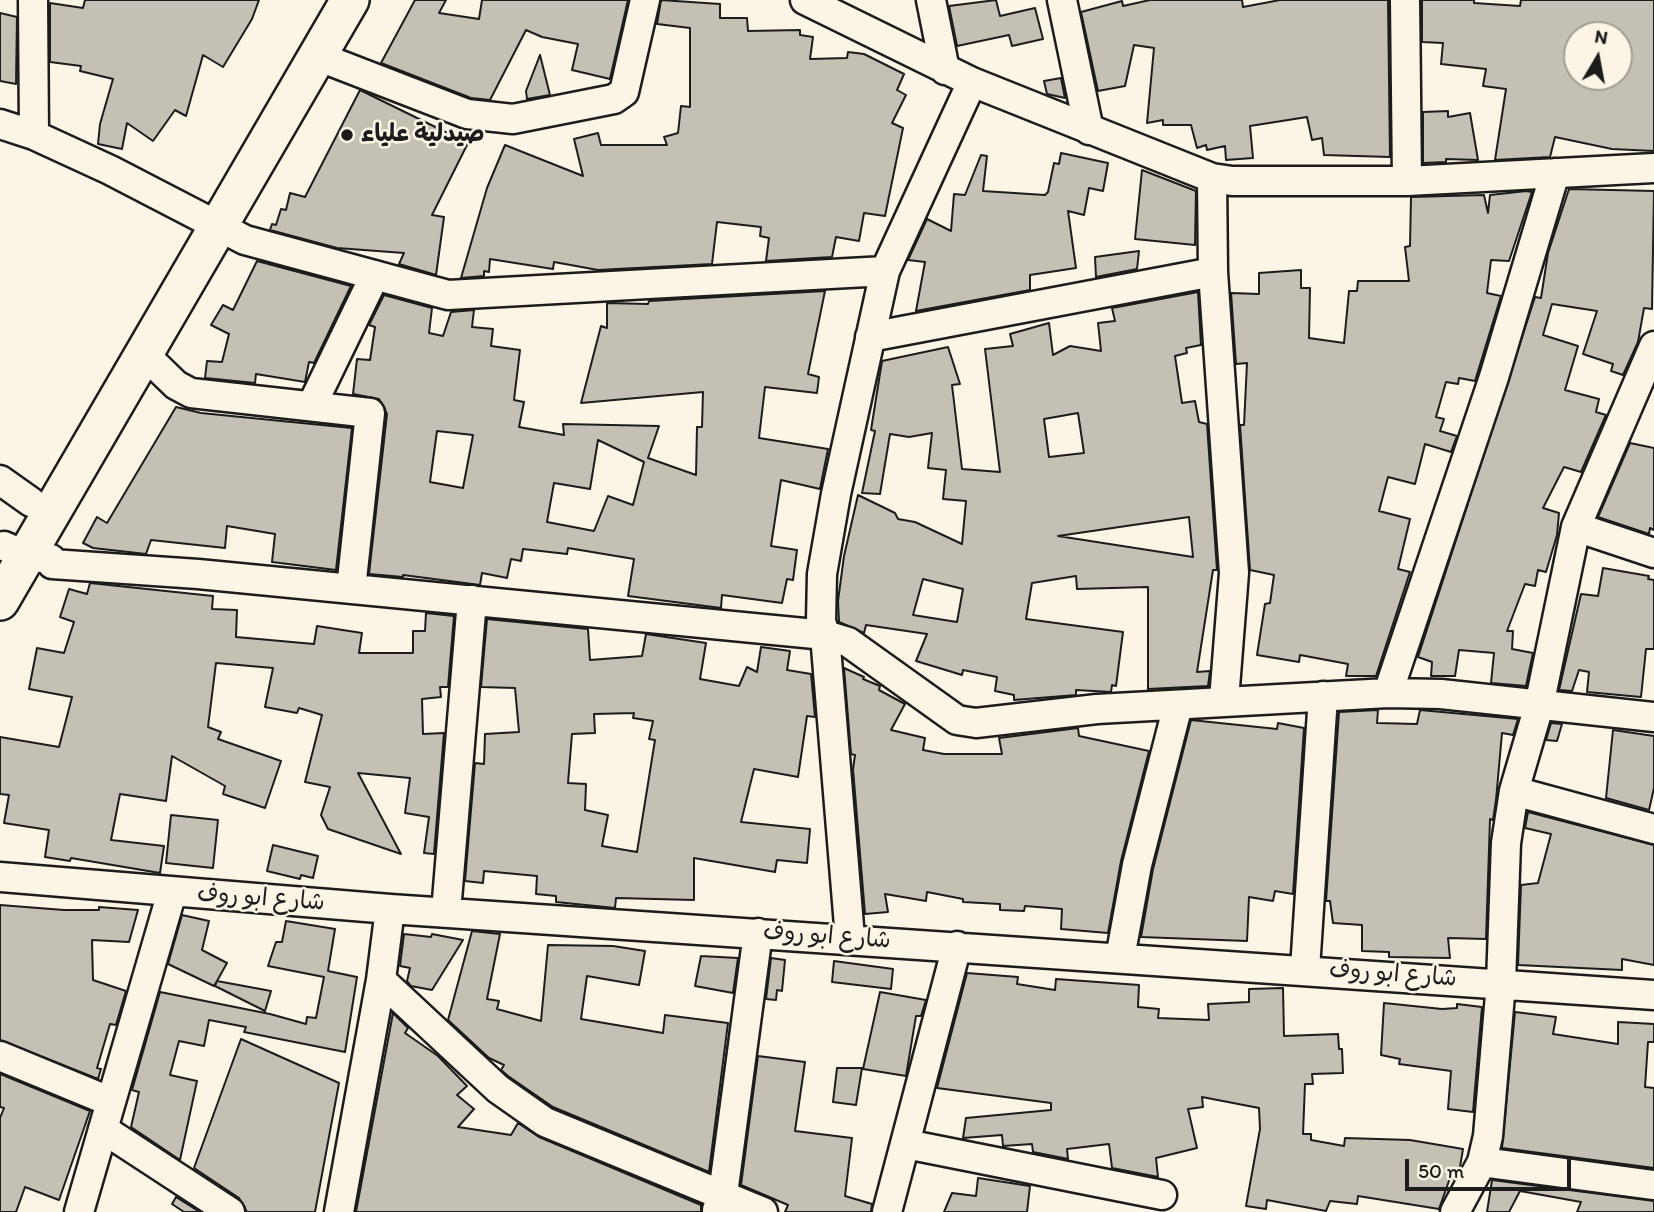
<!DOCTYPE html>
<meta charset="utf-8">
<style>
body{margin:0}
#map{position:relative;width:1654px;height:1212px;overflow:hidden;background:#fcf5e5;font-family:Itim,sans-serif}
canvas{display:block}
.north{position:absolute;left:1563px;top:21px;width:70px;height:70px;box-sizing:border-box;background:#fcf5e5;border:2px solid #a29e95;border-radius:50%;rotate:10deg;font-size:19px;font-weight:700;line-height:28px;text-align:center;color:#1c1c1c}
.north::after{content:'';display:block;margin:auto;width:24px;height:32px;background:#1c1c1c;clip-path:polygon(50% 0,100% 100%,50% 72%,0 100%)}
.scale{position:absolute;left:1405px;top:1159px;width:166px;height:32px;box-sizing:border-box;border:4px solid #1c1c1c;border-top:0;padding-left:9px;font-size:21px;line-height:24px;white-space:nowrap;color:#1c1c1c;-webkit-text-stroke:5px #fcf5e5;paint-order:stroke}
</style>
<div id="map">
<canvas width="1654" height="1212"></canvas>
<div class="north">N</div>
<div class="scale">50 m</div>
</div>
<script>
const g = document.querySelector('canvas').getContext('2d');
g.lineJoin = 'round';
function fill(path, color) { g.fillStyle = color; g.fill(path, 'evenodd'); }
const toPath = rows => new Path2D(rows.map(r => 'M' + r).join(''));
function strokePath(path, color, width, dash) { g.strokeStyle = color; g.lineWidth = width; g.lineCap = dash ? 'butt' : 'round'; g.setLineDash(dash || []); g.stroke(path); }
function write(font, color, halo, rows, align = 'center') {
  g.font = font + ' Itim,"Playpen Sans Arabic",sans-serif'; g.lineWidth = 5; g.setLineDash([]); g.textBaseline = 'middle'; g.strokeStyle = halo; g.fillStyle = color; for (const [text, x, y, turn = 0] of rows) {
    g.save(); g.translate(x, y); g.rotate((+turn || 0) * Math.PI / 180); g.textAlign = isNaN(turn) ? turn : align; if (halo) g.strokeText(text, 0, 0); g.fillText(text, 0, 0); g.restore();
  }
}
const building = toPath([
 [85,0,259,0,252,19,223,67,203,55,186,116,175,110,153,141,127,123,122,149,98,144,100,124,113,79,80,71,81,66,50,62,50,3,83,8,85,0],
 [415,0,446,0,439,13,479,19,482,0,628,0,610,79,572,70,578,44,542,37,526,30,490,100,471,98,381,63,415,0],
 [661,0,720,4,720,18,747,18,748,31,800,30,800,35,813,37,810,59,847,58,848,52,864,54,904,74,897,90,906,95,892,123,903,128,885,216,864,213,859,241,836,237,832,257,766,261,769,238,760,236,761,227,717,222,712,264,598,270,554,262,553,269,490,259,489,272,484,271,484,276,461,278,487,188,505,145,583,176,574,139,598,133,601,145,667,145,664,137,678,133,681,106,690,107,690,28,657,24,661,0],
 [996,0,1000,16,1035,8,1043,39,1012,46,1009,35,957,46,949,6,996,0],
 [1150,0,1242,0,1243,7,1280,0,1388,0,1390,157,1324,155,1322,138,1312,140,1307,117,1250,126,1253,158,1226,160,1225,146,1207,150,1206,145,1197,148,1191,125,1163,125,1163,120,1147,123,1154,48,1134,45,1125,86,1098,91,1081,12,1122,1,1123,6,1150,0],
 [1422,0,1474,0,1474,3,1520,6,1521,0,1654,0,1654,151,1612,149,1555,137,1550,157,1495,160,1506,89,1483,86,1486,69,1441,64,1443,43,1422,42,1422,0],
 [1577,35,1619,35,1619,79,1577,77,1577,35],
 [0,13,17,17,16,84,0,81,0,13],
 [540,55,550,95,527,99,526,91,540,55],
 [1061,78,1065,98,1047,94,1044,81,1061,78],
 [360,90,468,143,432,215,444,217,436,275,399,264,404,253,337,248,270,230,272,224,276,225,281,209,286,210,290,193,305,197,360,90],
 [1448,111,1448,117,1470,113,1478,160,1446,159,1446,162,1423,163,1423,112,1448,111],
 [1061,153,1108,163,1103,191,1089,188,1084,215,1068,211,1076,268,1030,275,1030,290,916,311,925,262,908,260,927,219,951,231,954,194,965,195,981,155,987,156,983,191,1045,195,1048,192,1054,163,1059,164,1061,153],
 [1142,170,1196,191,1195,245,1135,239,1142,170],
 [1569,189,1654,191,1652,309,1644,308,1638,342,1623,375,1611,371,1613,364,1583,354,1597,311,1552,304,1543,335,1578,346,1565,390,1599,399,1596,412,1606,415,1581,472,1564,467,1543,508,1559,513,1557,535,1546,572,1538,570,1535,586,1525,584,1507,631,1513,631,1512,649,1533,653,1526,686,1491,683,1494,653,1459,650,1455,676,1431,676,1432,662,1418,657,1535,297,1541,298,1548,253,1569,189],
 [1526,191,1532,192,1509,261,1491,260,1487,293,1501,296,1475,381,1459,378,1458,384,1446,382,1436,417,1444,419,1440,431,1457,436,1451,452,1425,444,1415,484,1388,477,1379,511,1410,519,1398,569,1410,572,1376,676,1346,676,1348,664,1300,655,1299,662,1257,655,1265,604,1270,603,1274,575,1250,570,1240,425,1244,425,1247,363,1236,364,1231,293,1259,294,1259,273,1301,270,1301,288,1310,288,1309,338,1344,343,1349,291,1357,291,1358,281,1409,281,1405,247,1410,246,1411,197,1484,195,1488,213,1490,195,1526,191],
 [1139,251,1137,269,1096,277,1095,257,1139,251],
 [257,261,351,286,314,363,309,362,305,382,256,374,255,383,205,378,207,361,222,362,229,334,211,325,223,305,233,310,257,261],
 [825,291,808,374,819,377,817,393,765,387,759,438,828,449,820,489,781,480,771,546,797,550,793,580,787,579,782,603,722,595,721,608,628,596,634,559,568,548,567,554,523,549,521,561,511,559,507,578,482,573,480,585,403,575,403,577,369,574,387,414,379,399,353,394,357,359,370,360,375,327,369,325,384,295,432,308,429,333,443,336,451,312,474,310,472,327,493,329,491,346,520,350,514,400,524,402,519,427,564,435,563,424,659,426,648,458,696,475,697,427,702,427,703,392,581,403,601,326,607,328,607,303,648,304,649,301,825,291],
 [437,431,473,435,463,488,430,482,437,431],
 [598,440,644,462,633,505,608,496,594,531,547,522,554,483,590,489,598,440],
 [1198,292,1201,345,1186,348,1187,353,1175,356,1182,403,1195,401,1199,422,1207,424,1217,570,1213,570,1197,672,1210,671,1208,686,1148,689,1148,587,1077,589,1076,576,1032,583,1026,619,1123,632,1116,686,1112,685,1111,692,1076,690,1076,695,1014,700,1014,695,995,691,997,677,963,670,962,675,916,661,927,634,866,625,864,633,839,622,838,601,844,556,858,495,895,513,898,519,915,522,962,544,966,501,943,499,946,470,928,468,932,433,909,437,890,434,880,494,862,493,875,431,871,430,882,361,948,347,960,384,952,385,962,469,1000,472,985,349,1013,346,1010,334,1049,323,1053,355,1070,346,1101,351,1098,323,1115,321,1112,308,1198,292],
 [1078,413,1084,453,1049,457,1044,419,1078,413],
 [1189,517,1193,557,1058,536,1140,524,1189,517],
 [923,579,963,589,957,622,913,615,923,579],
 [176,407,201,413,352,428,336,570,272,562,275,534,227,526,225,548,151,540,146,554,93,548,83,543,97,517,107,523,176,407],
 [1630,443,1654,448,1654,530,1650,528,1649,534,1598,517,1630,443],
 [1603,568,1649,576,1648,579,1654,580,1654,649,1646,649,1641,697,1587,692,1589,672,1579,670,1572,691,1559,690,1581,594,1598,596,1603,568],
 [90,583,213,596,212,609,237,610,236,637,314,644,317,626,362,633,359,653,413,653,413,631,425,631,426,613,454,616,448,687,440,687,441,697,422,699,423,734,444,733,434,854,424,853,429,817,405,813,410,778,358,773,401,854,328,829,321,815,330,787,305,782,322,715,299,708,297,713,265,707,273,668,216,663,208,727,221,732,218,739,281,761,265,808,223,794,225,786,172,756,166,801,120,794,111,840,164,846,160,873,71,858,70,861,45,857,49,830,4,823,9,795,0,794,0,737,59,747,72,697,29,689,37,648,64,653,74,622,60,617,69,589,87,594,90,583],
 [487,619,588,629,590,660,642,656,646,634,706,643,700,679,739,686,747,667,757,672,761,647,790,651,787,670,811,674,815,717,807,716,798,777,754,769,741,822,810,829,807,863,777,860,775,872,694,858,694,900,616,898,615,908,556,902,556,896,536,894,537,876,484,871,483,883,465,881,475,763,484,764,485,734,519,732,515,688,481,687,487,619],
 [634,713,633,718,653,721,649,739,655,740,637,852,602,846,608,815,585,810,586,784,568,783,572,734,595,733,594,714,634,713],
 [844,668,864,677,863,679,880,686,879,690,905,704,891,730,925,738,923,750,944,754,1002,754,999,738,1078,728,1079,736,1149,751,1121,861,1108,933,1061,929,1062,909,1025,906,1024,911,1000,910,1000,904,963,902,963,899,927,892,926,901,885,894,888,912,865,914,853,769,855,755,851,754,844,668],
 [1378,710,1377,723,1417,724,1420,710,1518,719,1513,735,1502,733,1496,800,1493,820,1490,819,1486,939,1448,938,1450,958,1389,957,1389,952,1362,951,1362,925,1333,923,1330,901,1326,901,1339,712,1378,710],
 [1191,720,1277,729,1278,723,1304,728,1293,894,1275,891,1273,901,1249,897,1247,941,1141,937,1153,869,1191,720],
 [1551,723,1562,724,1557,741,1546,740,1551,723],
 [1613,730,1654,736,1654,788,1649,810,1606,798,1613,730],
 [1528,812,1654,845,1654,965,1622,959,1622,970,1518,965,1521,885,1538,883,1551,834,1525,828,1528,812],
 [171,815,218,820,213,868,166,863,171,815],
 [273,845,318,856,313,878,301,875,300,879,267,871,273,845],
 [0,905,64,910,99,910,99,907,138,910,129,942,92,940,93,980,126,991,116,1025,110,1024,97,1068,101,1069,98,1079,0,1040,0,905],
 [182,915,209,921,202,950,227,963,217,981,271,991,265,1011,215,986,217,981,214,986,168,964,182,915],
 [286,921,335,929,328,971,357,977,345,1052,244,1032,246,1027,209,1020,204,1046,179,1041,170,1075,197,1081,180,1160,131,1127,139,1092,132,1090,160,992,270,1014,306,1024,307,1017,316,1018,324,977,268,966,276,942,282,942,286,921],
 [472,931,500,934,487,999,499,1001,497,1009,541,1021,548,945,613,946,645,951,639,985,587,976,581,1019,663,1033,665,1015,728,1023,709,1172,553,1107,508,1076,501,1070,504,1065,489,1058,448,1020,472,931],
 [404,934,431,937,432,934,463,940,432,990,411,986,407,981,410,968,400,966,404,934],
 [701,956,738,958,733,993,695,986,701,956],
 [771,958,785,960,782,991,777,990,776,1000,766,999,771,958],
 [834,961,893,969,891,989,832,982,834,961],
 [967,973,1018,977,1017,984,1055,990,1056,979,1139,985,1138,1007,1159,1009,1158,1018,1209,1020,1208,1004,1249,1002,1249,989,1283,988,1284,1036,1338,1034,1339,1049,1342,1049,1343,1073,1312,1074,1313,1084,1305,1084,1303,1134,1311,1134,1311,1140,1344,1146,1345,1138,1410,1140,1463,1149,1460,1167,1454,1179,1450,1178,1439,1209,1358,1196,1357,1204,1330,1201,1326,1211,1267,1200,1266,1209,1246,1206,1260,1129,1259,1108,1202,1097,1203,1107,1188,1109,1197,1148,1156,1158,1158,1177,1112,1168,1109,1144,1067,1149,1068,1159,1033,1152,1032,1144,1003,1146,1002,1135,963,1138,966,1118,1051,1110,1051,1103,937,1088,967,973],
 [880,992,926,1000,921,1016,916,1016,906,1076,863,1069,880,992],
 [1384,1003,1442,1009,1457,1008,1457,1004,1482,1007,1473,1112,1448,1109,1451,1071,1399,1064,1400,1059,1381,1055,1384,1003],
 [1515,1012,1556,1017,1553,1034,1618,1044,1618,1022,1654,1024,1654,1042,1648,1042,1645,1087,1654,1088,1654,1168,1502,1148,1515,1012],
 [393,1013,408,1028,405,1033,438,1056,467,1086,457,1095,474,1109,458,1127,511,1135,518,1123,539,1137,701,1205,701,1212,356,1212,393,1013],
 [241,1039,339,1083,315,1212,247,1212,239,1198,194,1168,241,1039],
 [758,1056,805,1062,795,1131,852,1138,845,1196,872,1204,871,1212,785,1212,788,1205,741,1185,758,1056],
 [837,1068,862,1068,856,1105,833,1102,837,1068],
 [0,1074,90,1111,59,1200,25,1187,16,1212,0,1212,0,1118,4,1108,0,1107,0,1074],
 [978,1178,1030,1186,1027,1212,944,1212,952,1193,976,1196,978,1178],
 [1492,1180,1654,1201,1654,1212,1577,1212,1581,1202,1520,1191,1509,1212,1487,1212,1492,1180],
 [176,1197,200,1212,184,1212,172,1204,176,1197]
]);
fill(building, '#c4c0b3');
strokePath(building, '#1c1c1c', 2);
const minor = toPath([
 [33,0,34,135],
 [805,0,972,82,1212,178,1232,181,1407,181,1654,168],
 [931,0,945,70],
 [1062,0,1089,130],
 [1405,0,1407,181],
 [317,56,467,114,513,119,614,99,624,92,645,0],
 [0,124,34,135,110,170,245,240,448,295,885,271],
 [1212,178,1213,272,1234,573,1224,700],
 [870,337,1213,272],
 [1654,346,1576,527,1539,706,1514,791,1654,829],
 [144,354,176,385,191,393,370,413,351,589],
 [312,405,375,275],
 [0,480,31,502],
 [1576,527,1654,553],
 [4,546,27,556,51,559,52,564,198,574,825,635,848,642,957,720,976,723,1097,709,1388,693,1441,694,1654,717],
 [1388,693,1494,377,1555,173],
 [0,877,390,909,1654,995],
 [390,909,381,980,498,1089,545,1122,763,1212],
 [446,912,472,600],
 [850,938,825,635,821,621,822,574,836,494,885,271,972,82],
 [1120,958,1137,865,1178,705],
 [1305,969,1323,696],
 [0,1056,109,1101],
 [103,1129,230,1212],
 [906,1144,1162,1195],
 [1482,1162,1654,1185],
 [717,1210,723,1194,758,933],
 [79,1212,172,892],
 [339,1212,381,980],
 [887,1212,957,946],
 [1455,1212,1482,1162,1488,1136,1501,983,1506,843,1514,791]
]);
const major = toPath([
 [0,601,350,0]
]);
strokePath(minor, '#1c1c1c', 33);
strokePath(major, '#1c1c1c', 42);
strokePath(minor, '#fcf5e5', 28);
strokePath(major, '#fcf5e5', 37);
for (const [x, y, r, color] of [
 [347,135,7,"#1c1c1c"]
]) { const dot = new Path2D(); dot.arc(x, y, r, 0, 2 * Math.PI); g.fillStyle = color; g.fill(dot); strokePath(dot, '#fcf5e5', 2.5); }
write('bold 24px', '#1c1c1c', '#fcf5e5', [
 ["صيدلية علياء",361,135]
], 'left');
write('24px', '#1c1c1c', '#fcf5e5', [
 ["شارع ابو روف",261,899,4],
 ["شارع ابو روف",827,937,4],
 ["شارع ابو روف",1393,975,4]
]);
</script>
